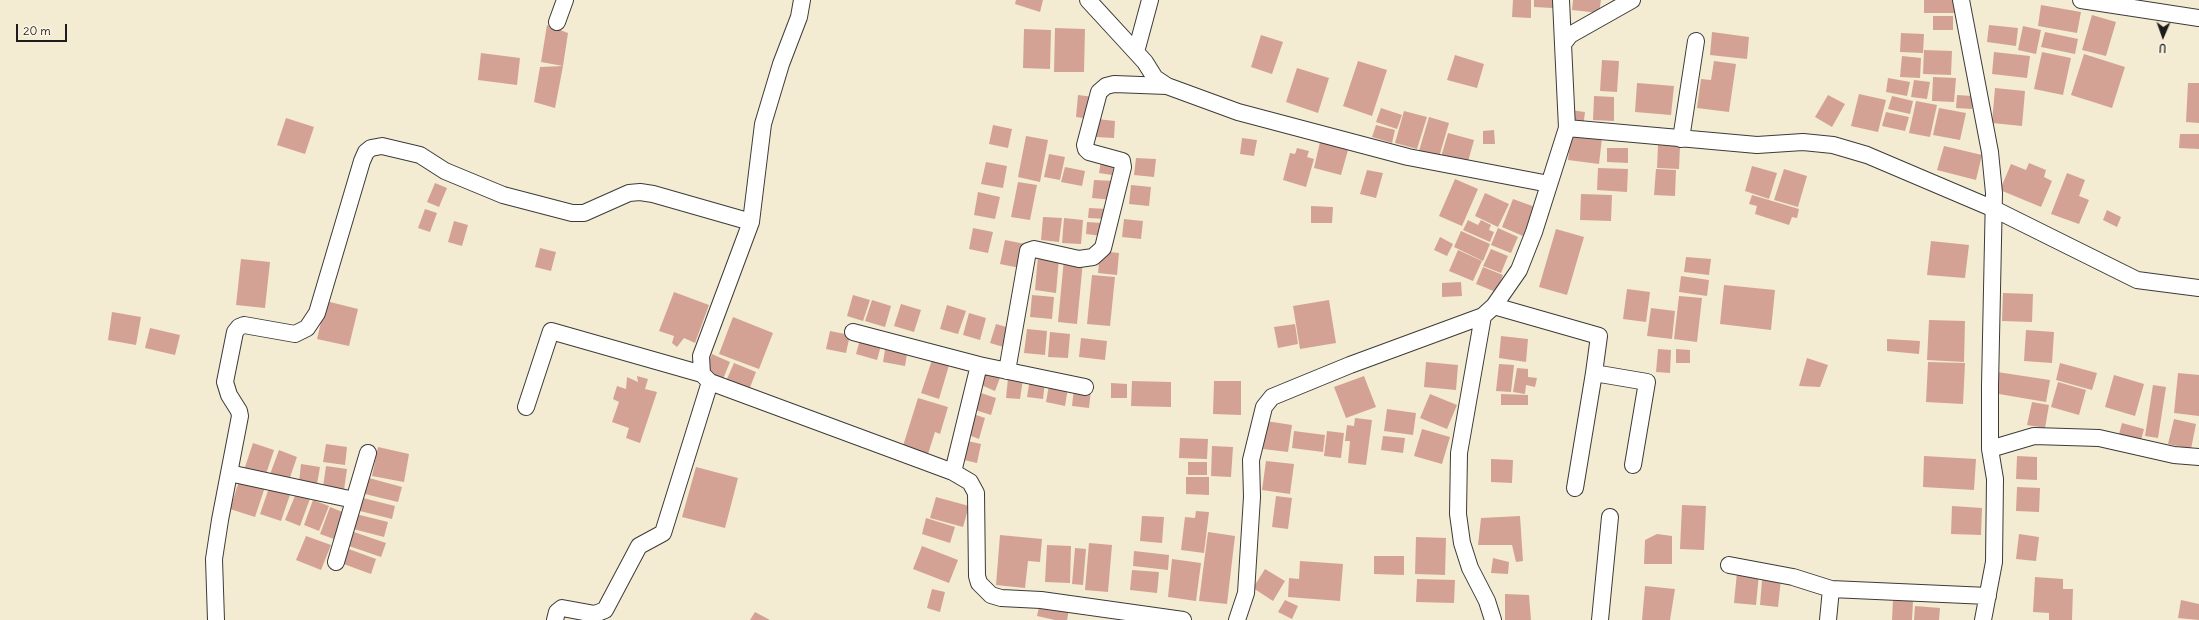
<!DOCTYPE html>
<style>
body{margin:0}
#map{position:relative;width:2199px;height:620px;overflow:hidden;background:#f4ebd3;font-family:Delius,sans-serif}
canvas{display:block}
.north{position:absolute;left:2143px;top:16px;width:40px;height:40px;-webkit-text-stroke:3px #fcf5e5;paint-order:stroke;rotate:182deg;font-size:11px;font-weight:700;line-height:16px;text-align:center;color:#1c1c1c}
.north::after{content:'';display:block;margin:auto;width:14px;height:18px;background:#1c1c1c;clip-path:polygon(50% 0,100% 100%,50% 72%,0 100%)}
.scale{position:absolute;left:16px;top:24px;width:51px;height:18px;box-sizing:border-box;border:2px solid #1c1c1c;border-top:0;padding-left:5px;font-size:12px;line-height:14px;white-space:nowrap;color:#1c1c1c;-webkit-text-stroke:3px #fcf5e5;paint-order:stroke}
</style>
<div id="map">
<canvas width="2199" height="620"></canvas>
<div class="north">U</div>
<div class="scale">20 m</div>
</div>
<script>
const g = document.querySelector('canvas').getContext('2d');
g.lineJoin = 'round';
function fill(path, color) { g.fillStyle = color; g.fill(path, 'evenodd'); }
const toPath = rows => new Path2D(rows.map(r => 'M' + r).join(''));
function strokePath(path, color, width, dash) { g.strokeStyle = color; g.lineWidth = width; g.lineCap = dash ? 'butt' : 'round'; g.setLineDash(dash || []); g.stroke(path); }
fill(toPath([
 [1016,0,1043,0,1040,12,1015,4],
 [1513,0,1531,0,1531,18,1512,17],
 [1534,0,1554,0,1553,8,1534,7],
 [1573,0,1601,0,1599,13,1572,10],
 [1924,0,1955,0,1955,13,1924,13],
 [2041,5,2081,12,2077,33,2038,26],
 [2092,15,2116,22,2106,56,2082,50],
 [1933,16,1953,16,1953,30,1933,30],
 [547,25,568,33,563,66,555,108,534,102,540,67,563,66,541,62],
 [1989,25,2018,28,2016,46,1987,42],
 [2023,26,2041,30,2036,54,2018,50],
 [1055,28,1085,29,1084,72,1054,72],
 [1024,29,1051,30,1050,69,1023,68],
 [1712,32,1749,37,1747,59,1710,55],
 [2045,32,2078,39,2075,54,2041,47],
 [1901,33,1924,34,1923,53,1900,52],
 [1261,35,1283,42,1272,74,1251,67],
 [1924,50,1952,51,1951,75,1923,74],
 [1994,52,2030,56,2027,78,1992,74],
 [2042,52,2071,58,2063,95,2034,89],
 [481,53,520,58,517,85,478,80],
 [2084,54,2125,67,2112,108,2071,95],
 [1455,55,1484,64,1477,88,1447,80],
 [1902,56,1921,58,1920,78,1900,77],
 [1602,60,1619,61,1617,92,1600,91],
 [1358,61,1387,70,1372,116,1343,106],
 [1714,61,1736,64,1729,112,1697,108,1701,79,1711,80],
 [1297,68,1329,78,1318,113,1286,102],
 [1933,77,1956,78,1954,102,1932,101],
 [1888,78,1910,82,1907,96,1886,92],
 [1914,80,1930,82,1927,99,1911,97],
 [1637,83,1674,86,1671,115,1635,112],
 [2188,83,2199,83,2199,123,2186,122],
 [1995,88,2025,91,2022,126,1992,123],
 [1859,94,1886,100,1878,132,1851,126],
 [1078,95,1094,97,1091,119,1076,117],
 [1828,95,1845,104,1832,127,1815,117],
 [1957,95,1972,96,1972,109,1956,108],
 [1594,96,1614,97,1614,121,1593,120],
 [1892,96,1913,101,1910,114,1888,109],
 [1916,101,1937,105,1930,137,1909,133],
 [1381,108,1402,115,1397,129,1376,122],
 [1939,108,1966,113,1960,140,1933,135],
 [1570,110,1585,112,1583,128,1569,127],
 [1404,111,1427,117,1417,149,1395,143],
 [1886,112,1909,117,1905,131,1882,126],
 [1429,117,1449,123,1439,157,1419,151],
 [286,118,314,127,305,154,277,145],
 [1097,119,1115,121,1114,138,1096,137],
 [993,125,1012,129,1008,148,989,144],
 [1376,125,1395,130,1392,143,1372,137],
 [1494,130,1495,144,1483,144,1483,131],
 [1448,133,1474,140,1467,165,1441,157],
 [1571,134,1602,138,1599,164,1568,160],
 [2180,134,2199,134,2199,149,2179,148],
 [1026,136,1048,140,1040,182,1018,177],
 [1242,138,1257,140,1254,156,1240,154],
 [1320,142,1348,150,1341,175,1314,168],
 [1658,145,1680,146,1679,169,1657,168],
 [1944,146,1982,155,1976,180,1937,170],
 [1297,148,1309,151,1307,157,1314,159,1306,187,1283,180,1290,153,1295,154],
 [1607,148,1628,148,1628,163,1607,162],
 [1049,154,1065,157,1060,180,1044,177],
 [1136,158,1156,159,1154,177,1134,175],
 [1101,161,1114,162,1112,175,1099,173],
 [986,162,1007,166,1003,188,981,184],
 [2029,163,2046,170,2044,177,2052,181,2041,207,2000,190,2011,164,2026,170],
 [1752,166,1777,173,1769,199,1745,191],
 [1065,167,1085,171,1082,186,1061,182],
 [1598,168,1628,169,1627,192,1597,190],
 [1656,169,1676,170,1675,196,1654,195],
 [1784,169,1807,176,1798,207,1774,200],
 [1367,170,1383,173,1376,198,1360,194],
 [2067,173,2085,180,2079,196,2089,200,2079,224,2051,214],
 [1455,179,1478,189,1462,226,1439,216],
 [1094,180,1115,181,1113,200,1092,198],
 [1018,182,1037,185,1030,220,1011,217],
 [435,183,447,188,439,207,427,202],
 [1131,185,1151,187,1149,206,1129,204],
 [978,192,1000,197,995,219,974,215],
 [1485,193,1509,204,1498,227,1475,216],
 [1581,194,1612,195,1611,221,1580,220],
 [1752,195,1799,209,1797,218,1792,217,1789,225,1755,214,1757,206,1749,204],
 [1513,199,1535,207,1523,236,1502,227],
 [1311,206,1333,207,1332,223,1311,223],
 [1089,208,1107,209,1106,219,1088,218],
 [425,209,437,213,430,232,418,228],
 [2107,210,2121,217,2117,227,2103,220],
 [1043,217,1062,218,1059,242,1041,240],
 [1064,218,1083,220,1081,244,1062,243],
 [1124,219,1143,221,1141,239,1122,237],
 [1468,220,1478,225,1481,220,1491,225,1489,230,1494,232,1490,242,1463,230],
 [454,221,468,225,462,246,448,242],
 [1087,222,1103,223,1102,236,1086,234],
 [973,228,993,232,988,253,969,249],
 [1498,228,1518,237,1511,253,1491,245],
 [1556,229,1584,237,1567,295,1539,287],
 [1461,231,1490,244,1483,261,1454,247],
 [1440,237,1453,244,1447,256,1434,250],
 [1005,240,1025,244,1020,268,1000,264],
 [1931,241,1969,245,1965,278,1927,275],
 [540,248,556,252,551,271,535,267],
 [1491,249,1508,256,1501,273,1483,266],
 [1458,250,1482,261,1473,281,1449,271],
 [1100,251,1119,253,1117,275,1098,273],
 [1038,256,1059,258,1056,293,1035,290],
 [1686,257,1711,259,1709,275,1684,272],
 [241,259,270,262,265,308,236,305],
 [1064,259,1083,261,1077,324,1058,322],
 [1483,267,1503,275,1496,292,1476,284],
 [1092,275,1115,277,1110,326,1087,324],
 [1681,276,1709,280,1707,296,1679,292],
 [1461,282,1462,296,1442,297,1442,283],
 [1724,285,1775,290,1771,330,1720,324],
 [1627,289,1650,292,1646,322,1623,319],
 [674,292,709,305,695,343,684,338,677,347,672,343,674,336,659,331],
 [2003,293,2033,294,2032,322,2002,321],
 [853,295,870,300,863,321,847,316],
 [1032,295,1054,297,1052,319,1030,317],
 [1679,296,1702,298,1697,342,1674,339],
 [872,300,891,306,885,327,865,321],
 [1329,300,1336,343,1300,349,1293,306],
 [326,301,358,309,349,346,317,339],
 [901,304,921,310,914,332,894,326],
 [947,305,966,311,958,334,940,329],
 [1651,308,1675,311,1672,339,1647,336],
 [112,312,141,317,136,345,108,340],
 [969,313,986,318,980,340,963,335],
 [733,317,773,333,759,369,719,354],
 [1929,320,1965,321,1964,362,1927,360],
 [996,324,1013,329,1007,348,990,343],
 [1295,324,1298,344,1278,348,1274,327],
 [150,328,180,335,175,355,145,348],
 [1027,329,1047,331,1045,355,1024,353],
 [2026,330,2054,332,2052,363,2024,361],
 [830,331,850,335,846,353,826,349],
 [1050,332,1070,334,1068,358,1048,357],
 [861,336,882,342,877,360,856,354],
 [1501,336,1528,339,1526,362,1499,358],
 [1081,338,1107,341,1105,360,1079,357],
 [1887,339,1920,341,1919,354,1887,351],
 [886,344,908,348,905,366,883,362],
 [1658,349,1671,350,1670,373,1656,372],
 [1676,349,1690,350,1690,363,1676,363],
 [712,354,730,362,723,379,705,371],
 [933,357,950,362,939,399,921,393],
 [1807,358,1828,365,1820,387,1799,386],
 [1426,362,1458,365,1456,390,1424,387],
 [1928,362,1965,363,1963,404,1926,402],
 [734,363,756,372,749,390,726,381],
 [2060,363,2097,373,2092,390,2056,380],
 [1499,364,1514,365,1511,392,1496,391],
 [1517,368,1528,369,1528,377,1537,378,1535,387,1526,385,1525,394,1513,392],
 [987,369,1001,375,995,391,981,385],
 [1997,372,2050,380,2046,402,1993,393],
 [2178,373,2199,375,2199,416,2174,413],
 [2114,375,2144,384,2135,416,2105,407],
 [637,376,648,379,645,389,657,392,640,443,626,438,629,428,612,422,619,402,613,399,617,386,626,389,627,377,638,382],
 [1364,376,1376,407,1346,418,1334,387],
 [1008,378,1023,379,1020,399,1006,398],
 [1030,379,1045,381,1043,399,1027,397],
 [1132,381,1171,382,1171,407,1131,406],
 [1214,381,1241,381,1241,415,1213,414],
 [2058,382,2086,390,2079,415,2051,407],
 [1111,383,1127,384,1127,398,1111,398],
 [1049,385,1068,388,1065,406,1046,402],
 [2153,385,2166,387,2158,438,2145,436],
 [1074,388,1091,390,1089,408,1072,406],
 [978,392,996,398,991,415,972,409],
 [1430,394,1457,405,1447,429,1420,418],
 [1501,394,1528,395,1528,405,1501,405],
 [918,398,948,407,940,434,935,432,928,454,903,446],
 [2032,402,2049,405,2045,428,2027,425],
 [1387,409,1416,413,1413,435,1384,431],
 [973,414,985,418,979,439,966,434],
 [1355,418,1372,420,1366,465,1348,463,1350,441,1345,441,1347,425,1354,426],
 [2174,419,2196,424,2191,449,2168,444],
 [1266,421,1292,425,1288,452,1263,449],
 [2122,423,2144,429,2140,444,2118,438],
 [1422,429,1450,437,1442,464,1414,456],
 [1294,431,1325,435,1323,452,1292,448],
 [1327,431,1344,433,1341,458,1324,456],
 [1383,436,1405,438,1403,453,1381,450],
 [1180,438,1208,439,1207,459,1179,458],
 [963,440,981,444,977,463,960,459],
 [253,443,274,450,264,480,243,473],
 [326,444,347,447,345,465,323,462],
 [1212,446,1233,447,1231,477,1211,476],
 [378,447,409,454,404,482,372,476],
 [279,450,297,457,288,483,269,477],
 [1924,456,1976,459,1974,490,1923,487],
 [2017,456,2037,457,2037,480,2016,479],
 [1491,459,1513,460,1512,483,1491,482],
 [1266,461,1294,464,1290,494,1262,490],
 [1188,462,1207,462,1207,475,1188,475],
 [301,464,320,467,317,484,299,482],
 [326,466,347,469,344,490,323,487],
 [696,467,738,478,725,528,682,517],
 [1186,477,1209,477,1209,495,1186,494],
 [240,478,265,487,255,517,230,509],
 [369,478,402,487,398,502,365,494],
 [270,485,291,492,281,521,260,514],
 [2017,487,2040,488,2039,512,2016,511],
 [297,491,311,496,300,526,285,520],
 [1276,496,1292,498,1288,529,1272,527],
 [936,497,969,506,963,527,930,518],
 [363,498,395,506,392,519,360,511],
 [313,500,329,506,319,531,304,525],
 [1682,505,1706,506,1704,550,1680,549],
 [1952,506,1982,508,1981,535,1951,534],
 [330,507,345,513,334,539,320,534],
 [1196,511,1209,512,1204,553,1181,550,1185,517,1195,518],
 [356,514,388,522,384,537,353,529],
 [1142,516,1164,517,1162,543,1140,541],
 [1520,516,1523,561,1516,562,1512,545,1478,545,1481,518],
 [926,518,955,527,950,543,922,534],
 [351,531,386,543,381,557,346,545],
 [1208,532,1235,536,1227,604,1199,601],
 [1657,534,1672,536,1672,564,1644,564,1645,540],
 [2019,534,2039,537,2036,561,2016,559],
 [1000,535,1042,539,1040,562,1028,561,1025,588,996,585],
 [306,536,331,545,321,570,296,560],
 [1416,537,1446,538,1445,575,1415,574],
 [1089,543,1112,545,1108,592,1085,590],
 [1047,545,1071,546,1070,583,1045,582],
 [922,546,958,560,949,583,913,569],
 [346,548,376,559,371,574,341,563],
 [1075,548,1086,549,1083,585,1072,584],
 [1134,551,1169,555,1168,570,1133,566],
 [1374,556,1404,556,1404,575,1374,574],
 [1493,558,1509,562,1508,574,1491,573],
 [1172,559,1201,563,1196,601,1168,597],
 [1300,561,1343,564,1340,601,1288,597,1289,578,1299,579],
 [1763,568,1782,570,1778,607,1760,605],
 [1265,569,1285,581,1273,601,1253,588],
 [1132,570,1159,572,1157,593,1130,590],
 [1737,572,1759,574,1756,605,1734,603],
 [2035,577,2063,579,2063,589,2073,589,2072,620,2049,620,2049,613,2033,612],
 [1417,579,1455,580,1454,603,1416,602],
 [1645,586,1675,589,1670,620,1642,620],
 [932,589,945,592,940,612,927,608],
 [1505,594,1529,595,1531,620,1505,620],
 [1285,600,1298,606,1292,619,1278,612],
 [1893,600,1913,601,1912,620,1892,620],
 [2181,600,2199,604,2199,620,2178,618],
 [1040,602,1069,609,1067,620,1055,620,1037,616],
 [1915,606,1940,608,1939,620,1914,620],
 [755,612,770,620,750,620]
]), '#d4a295');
const street = toPath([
 [1088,0,1145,62,1155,78,1167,86,1238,112,1408,157,1549,184],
 [1561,0,1563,44],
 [1961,0,1990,152,1994,193,1990,386,1990,449,1995,479,1994,562,1983,620],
 [2081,0,2199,18],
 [557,22,565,0],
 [1136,52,1150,0],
 [1567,128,1757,145,1803,142,1833,145,1867,155,1994,209,2137,280,2199,288],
 [1681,139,1696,41],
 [1494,306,1599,336,1594,373],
 [1483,316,1459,453,1458,514,1462,543,1470,568,1487,601,1493,620],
 [853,332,979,365],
 [1007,371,1028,251,1034,249,1079,259,1093,257,1103,248,1123,167,1122,161,1089,152,1086,149,1085,145,1099,92,1106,86,1114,84,1167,86],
 [710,382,702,374,701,356,751,222,763,124,781,64,799,17,802,0],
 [526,407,551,331,702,374],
 [1990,449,2034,436,2099,438,2174,455,2199,457],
 [953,472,979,365,1085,387],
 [229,473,354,500],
 [1575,488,1594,373,1647,382,1633,465],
 [336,562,368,453],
 [1729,565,1793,577,1831,589,1988,596],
 [216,620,214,559,220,520,240,416,239,411,229,395,225,382,235,332,239,327,244,325,295,334,307,328,317,313,362,161,366,152,371,148,382,146,420,155,445,171,503,195,572,213,584,213,629,193,640,192,653,194,751,222],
 [555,620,557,612,562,608,595,614,605,610,639,546,663,533,710,382,953,472,970,482,976,493,977,576,979,583,991,595,1001,598,1041,600,1183,620],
 [1237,620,1246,593,1252,497,1251,460,1264,407,1272,397,1350,365,1483,316,1494,306,1519,270,1534,232,1567,128,1563,44,1570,35,1632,0],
 [1600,620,1610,517],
 [1828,620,1831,589]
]);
strokePath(street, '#3c3b37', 18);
strokePath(street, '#fff', 16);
</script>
